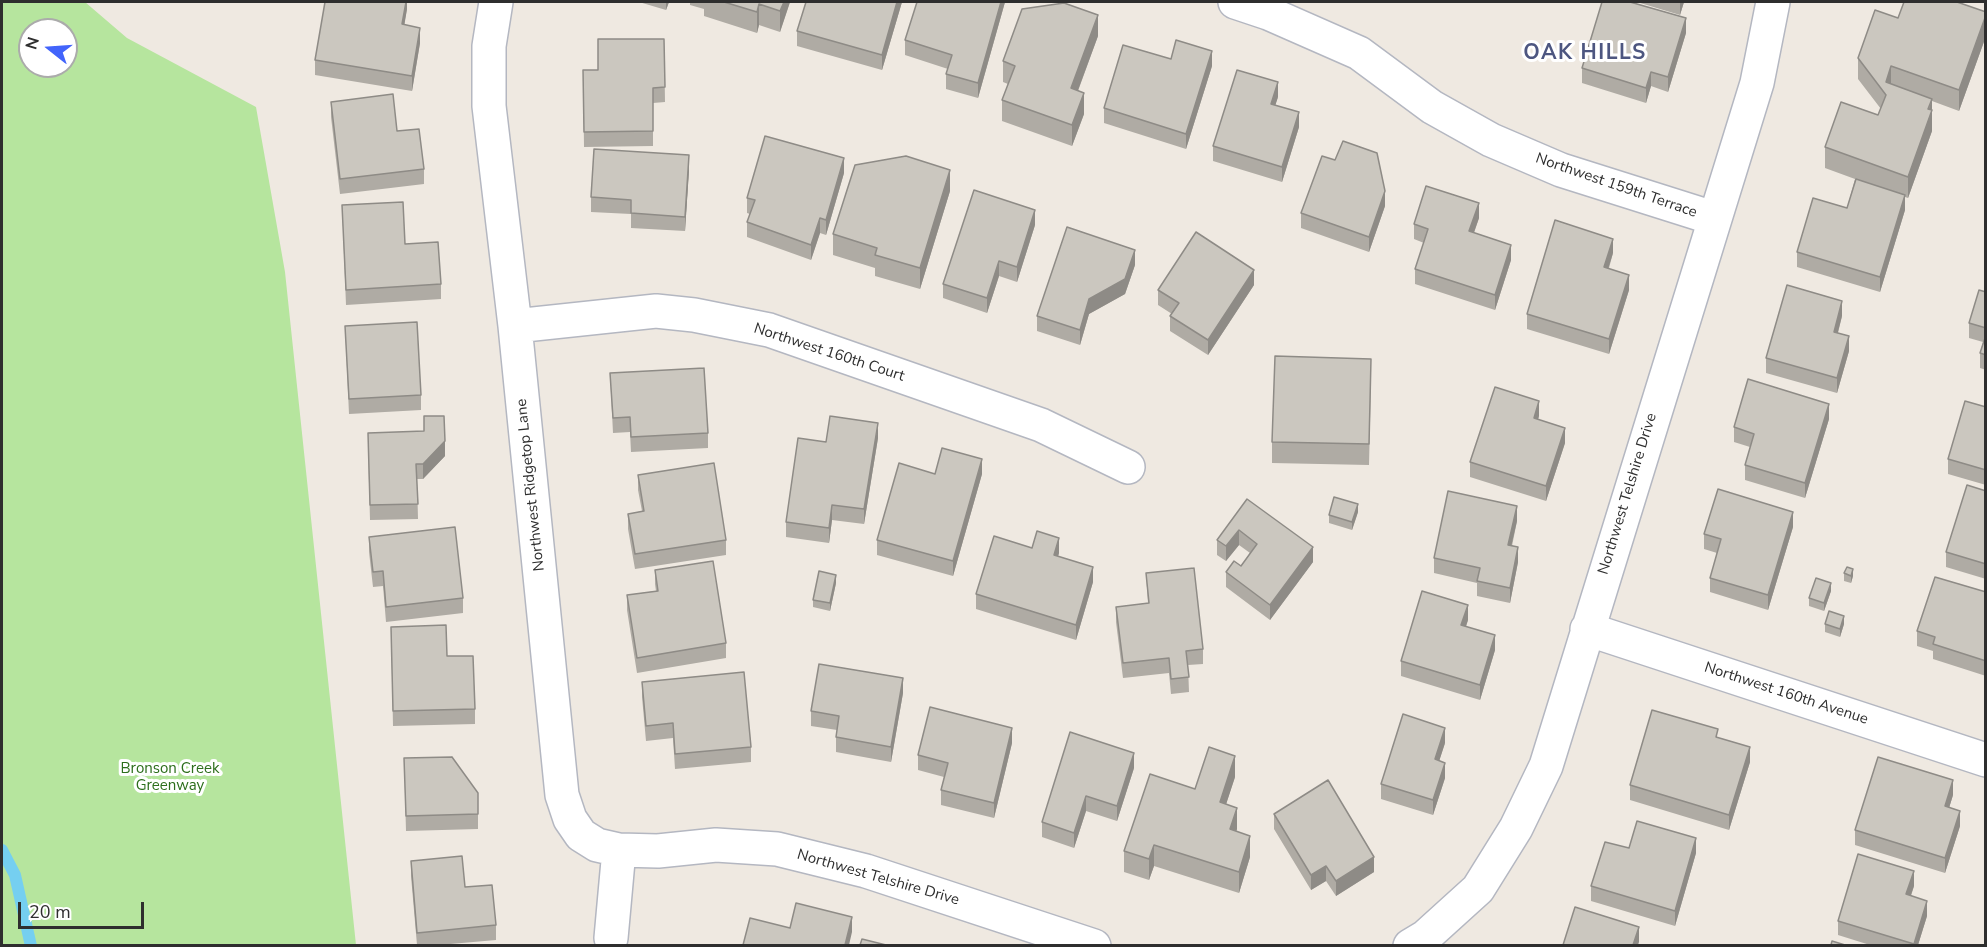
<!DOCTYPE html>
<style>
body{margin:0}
#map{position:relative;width:1987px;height:947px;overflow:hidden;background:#efe9e1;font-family:"Nunito Sans",sans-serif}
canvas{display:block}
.frame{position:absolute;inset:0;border:3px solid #2e2e2e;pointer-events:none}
.north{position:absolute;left:18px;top:18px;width:60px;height:60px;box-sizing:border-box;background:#fff;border:2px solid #ababab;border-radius:50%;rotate:287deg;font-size:16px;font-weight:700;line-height:24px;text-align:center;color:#2e2e2e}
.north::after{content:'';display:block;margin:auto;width:21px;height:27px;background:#4264fb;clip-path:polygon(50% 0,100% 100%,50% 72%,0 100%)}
.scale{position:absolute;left:18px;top:902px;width:126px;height:27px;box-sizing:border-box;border:3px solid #2e2e2e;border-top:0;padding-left:8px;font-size:18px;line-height:21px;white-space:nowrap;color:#2e2e2e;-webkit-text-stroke:4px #fff;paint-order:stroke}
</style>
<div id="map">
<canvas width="1987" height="947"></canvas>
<div class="frame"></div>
<div class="north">N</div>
<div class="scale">20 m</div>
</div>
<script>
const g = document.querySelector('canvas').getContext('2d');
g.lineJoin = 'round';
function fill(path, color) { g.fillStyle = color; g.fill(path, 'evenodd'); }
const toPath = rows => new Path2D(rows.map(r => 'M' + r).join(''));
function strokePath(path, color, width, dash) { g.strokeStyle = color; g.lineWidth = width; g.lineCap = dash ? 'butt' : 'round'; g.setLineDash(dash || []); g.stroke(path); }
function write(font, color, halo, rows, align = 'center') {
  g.font = font + ' "Nunito Sans",sans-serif'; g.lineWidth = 6; g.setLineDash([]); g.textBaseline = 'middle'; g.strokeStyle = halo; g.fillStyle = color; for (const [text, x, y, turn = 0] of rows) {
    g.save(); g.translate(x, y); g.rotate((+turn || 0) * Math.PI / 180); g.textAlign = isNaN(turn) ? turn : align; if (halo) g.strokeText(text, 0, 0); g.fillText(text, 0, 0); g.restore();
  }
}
fill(toPath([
 [2,2,85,2,127,38,256,107,285,272,356,945,2,945],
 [30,30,66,30,66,66,30,66]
]), '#b6e59e');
strokePath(toPath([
 [2,850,15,875,31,946]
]), '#75cff0', 12);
const minor = toPath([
 [496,2,489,46,489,106,515,326,562,795,570,819,581,835,597,845,619,850,611,938],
 [1235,2,1268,13,1359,53,1432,107,1491,140,1561,170,1713,218],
 [515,326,656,311,694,315,769,330,1041,425,1128,467],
 [1587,629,1986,760],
 [619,850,658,851,716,845,777,849,866,871,1094,946],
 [1410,946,1425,937,1478,889,1516,828,1546,766,1757,83,1773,2]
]);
strokePath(minor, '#b4b7c1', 36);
strokePath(minor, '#fff', 33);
fill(toPath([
 [407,2,407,9,404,25,420,43,412,91,315,75,315,60],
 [639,2,669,2,666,10],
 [690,2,790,2,780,32,759,25,757,33,704,16,704,9,690,5],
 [902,2,882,70,797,46,797,31],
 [917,2,1005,2,978,98,946,89,946,74,948,69,905,55,905,40],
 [1637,2,1684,2,1680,15],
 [1986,12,1986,36,1959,111,1932,101,1932,131,1908,198,1905,197,1905,210,1880,292,1797,267,1797,252,1847,208,1855,179,1825,168,1825,147,1878,115,1881,109,1858,79,1858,58,1898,18],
 [1686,33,1668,92,1651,86,1646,103,1582,83,1582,68],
 [1098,36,1078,91,1084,114,1072,146,1002,121,1002,100,1008,84,1003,82,1003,61],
 [664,39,665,102,653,103,653,146,584,147,583,70,598,70],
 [1171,59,1212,66,1186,149,1104,123,1104,108],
 [1278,97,1275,105,1299,127,1282,182,1213,161,1213,146],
 [331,102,424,169,424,184,340,194,331,117],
 [689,170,685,231,631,228,631,214,591,212,591,197],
 [844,173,826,235,820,233,811,260,747,237,747,222,750,214,747,213,747,198],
 [950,191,920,289,875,276,875,268,833,255,833,234],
 [342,205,441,284,441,299,346,305],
 [1385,206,1369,252,1301,228,1301,213],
 [1479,218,1474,233,1511,260,1495,310,1415,284,1415,269,1424,243,1414,239,1414,224],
 [1035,225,1017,282,999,276,987,313,943,298,943,284],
 [1613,253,1609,268,1629,290,1609,354,1527,329,1527,314],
 [1135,265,1125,294,1089,314,1080,345,1037,331,1037,316],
 [1254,285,1208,355,1170,331,1170,316,1172,314,1158,305,1158,290],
 [1986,292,1986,370,1980,368,1980,353,1983,342,1969,338,1969,323],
 [1842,316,1838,333,1849,351,1837,393,1766,373,1766,358],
 [345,326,421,395,421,410,349,414],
 [610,373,708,433,708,448,631,452,630,432,613,433],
 [1371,380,1369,465,1272,463,1272,442],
 [1986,407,1986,485,1948,474,1948,459],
 [424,416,445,456,423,479,417,479,418,519,370,520,368,448,424,431],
 [1539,416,1538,419,1565,443,1546,501,1470,477,1470,462],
 [1829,419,1805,498,1745,480,1745,465,1750,447,1734,442,1734,427],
 [878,438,864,524,832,520,829,543,786,537,786,522,826,442],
 [935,474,982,474,953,576,877,555,877,540],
 [638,475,726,540,726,555,635,569,628,529,628,514,642,511,638,490],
 [1986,491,1986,579,1946,567,1946,552],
 [1247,499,1313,562,1270,620,1226,587,1226,572,1241,566,1250,553,1239,545,1226,561,1217,555,1217,540],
 [1358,512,1352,530,1329,523,1329,515],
 [1517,521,1512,546,1518,562,1510,603,1477,596,1477,583,1434,573,1434,558],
 [1793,527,1768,610,1710,592,1710,578,1717,553,1704,549,1704,534],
 [369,537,463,598,463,613,386,622,383,586,373,587,369,552],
 [1032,548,1059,553,1058,556,1093,582,1076,640,976,609,976,594],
 [655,570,726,643,726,658,637,673,627,610,627,595,656,591,655,584],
 [1146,573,1203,649,1203,664,1188,665,1189,692,1171,694,1169,673,1123,678,1116,622,1116,607,1148,603],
 [1844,573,1853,576,1851,583,1844,581],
 [836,583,830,611,813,607,813,600],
 [1831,591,1824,611,1809,606,1809,598],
 [1986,592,1986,676,1933,659,1933,651,1917,646,1917,631],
 [1468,620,1466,627,1495,650,1480,700,1401,676,1401,661],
 [1825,624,1844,624,1840,637,1825,632],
 [391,627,475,709,475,724,393,726],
 [642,682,751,747,751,762,675,769,673,738,646,741,642,697],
 [903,693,891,762,836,752,836,737,837,730,811,726,811,711],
 [1718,738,1750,762,1729,830,1630,800,1630,785],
 [1012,743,994,818,941,805,941,790,944,777,918,770,918,755],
 [1445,743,1439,761,1445,778,1433,815,1381,799,1381,784],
 [404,758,478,793,478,829,406,831],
 [1134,768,1117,821,1086,811,1074,848,1042,837,1042,822],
 [1235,777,1226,804,1237,829,1236,831,1250,857,1239,893,1154,866,1149,880,1124,872,1124,851,1195,789],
 [1953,795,1949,808,1960,826,1945,873,1855,845,1855,830],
 [1274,814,1374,872,1336,896,1326,881,1311,890,1274,829],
 [1629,848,1696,853,1675,926,1591,901,1591,886],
 [411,861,465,887,496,925,496,940,439,945,417,945,411,876],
 [1914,886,1911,896,1927,916,1918,945,1870,945,1838,935,1838,921]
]), '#afaba4');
fill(toPath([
 [406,2,407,2,407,9,402,39,402,24],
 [666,2,669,2,666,10],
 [784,2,790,2,780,32,780,11],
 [897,2,902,2,882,70,882,55],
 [1001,2,1005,2,978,98,978,83],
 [1680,2,1684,2,1680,15],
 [759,4,759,25,757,33,757,12],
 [1098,15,1098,36,1071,109,1071,88],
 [1986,15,1986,36,1959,111,1959,90],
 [1686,18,1686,33,1668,92,1668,77],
 [420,28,420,43,412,91,412,76],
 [1212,51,1212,66,1186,149,1186,134],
 [1891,66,1891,87,1886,82],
 [1651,72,1651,86,1646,103,1646,88],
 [1278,82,1278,97,1271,119,1271,104],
 [1084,93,1084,114,1072,146,1072,125],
 [1932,99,1932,131,1908,198,1908,177],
 [1299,112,1299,127,1282,182,1282,167],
 [689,155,689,170,685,231,685,217],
 [844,158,844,173,826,235,826,220],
 [950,170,950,191,920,289,920,268],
 [1385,191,1385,206,1369,252,1369,237],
 [1905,195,1905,210,1880,292,1880,277],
 [1479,203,1479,218,1469,246,1469,231],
 [1035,210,1035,225,1017,282,1017,267],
 [820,218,820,233,811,260,811,245],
 [1613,239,1613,253,1604,282,1604,267],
 [1511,245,1511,260,1495,310,1495,295],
 [1135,250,1135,265,1125,294,1089,314,1080,345,1080,330,1089,299],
 [999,261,999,276,987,313,987,298],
 [1254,270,1254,285,1208,355,1208,340],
 [1629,275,1629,290,1609,354,1609,339],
 [1842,301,1842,316,1834,347,1834,332],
 [1849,336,1849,351,1837,393,1837,378],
 [1539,401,1539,416,1534,433,1534,418],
 [1829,404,1829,419,1805,498,1805,483],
 [878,423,878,438,864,524,864,509],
 [1565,428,1565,443,1546,501,1546,486],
 [445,441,445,456,423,479,423,464],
 [982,459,982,474,953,576,953,561],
 [1358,504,1358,512,1352,530,1352,522],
 [832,505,832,520,829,543,829,528],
 [1517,506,1517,521,1508,560,1508,545],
 [1793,512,1793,527,1768,610,1768,595],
 [1239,530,1239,545,1226,561,1226,546],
 [1059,538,1059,553,1054,570,1054,555],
 [1313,547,1313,562,1270,620,1270,605],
 [1518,547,1518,562,1510,603,1510,588],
 [1093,567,1093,582,1076,640,1076,625],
 [1853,569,1853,576,1851,583,1851,576],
 [836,575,836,583,830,611,830,603],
 [1831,583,1831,591,1824,611,1824,603],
 [1468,605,1468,620,1461,640,1461,625],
 [1844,616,1844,624,1840,637,1840,629],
 [1495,635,1495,650,1480,700,1480,685],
 [903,678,903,693,891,762,891,747],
 [1012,728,1012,743,994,818,994,803],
 [1445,728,1445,743,1435,774,1435,759],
 [1750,747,1750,762,1729,830,1729,815],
 [1134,753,1134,768,1117,821,1117,806],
 [1235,756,1235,777,1220,823,1220,802],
 [1445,763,1445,778,1433,815,1433,800],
 [1953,780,1953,795,1945,821,1945,806],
 [1086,796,1086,811,1074,848,1074,833],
 [1237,808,1237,829,1230,850,1230,829],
 [1960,811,1960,826,1945,873,1945,858],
 [1250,836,1250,857,1239,893,1239,872],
 [1696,838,1696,853,1675,926,1675,911],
 [1154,845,1154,866,1149,880,1149,859],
 [1374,857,1374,872,1336,896,1336,881],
 [1326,866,1326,881,1311,890,1311,875],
 [1914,871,1914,886,1906,909,1906,894],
 [1927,901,1927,916,1918,945,1914,945],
 [852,917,852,932,849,945,845,945],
 [1639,927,1639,942,1638,945,1633,945]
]), '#8e8b86');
const building = toPath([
 [325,2,406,2,402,24,420,28,412,76,315,60,325,2],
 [724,2,784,2,780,11,759,4,757,12,724,2],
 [806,2,897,2,882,55,797,31,806,2],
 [917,2,1001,2,978,83,946,74,952,55,905,40,917,2],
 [1602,2,1630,2,1686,18,1668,77,1651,72,1646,88,1582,68,1602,2],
 [1904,2,1957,2,1986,12,1986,15,1959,90,1891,66,1886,82,1932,99,1928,109,1932,110,1908,177,1825,147,1841,102,1878,115,1886,95,1858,58,1875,10,1898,18,1904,2],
 [1064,3,1098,15,1071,88,1084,93,1072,125,1002,100,1015,66,1003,61,1022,9,1064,3],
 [598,39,664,39,665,87,653,88,653,131,584,132,583,70,598,70,598,39],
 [1176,40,1212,51,1186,134,1104,108,1123,45,1171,59,1176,40],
 [1237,70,1278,82,1271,104,1299,112,1282,167,1213,146,1237,70],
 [393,94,397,131,419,129,424,169,340,179,331,102,393,94],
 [765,136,844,158,826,220,820,218,811,245,747,222,755,200,747,198,765,136],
 [1343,141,1377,153,1385,191,1369,237,1301,213,1322,156,1335,160,1343,141],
 [594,149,689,155,685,217,631,213,631,200,591,197,594,149],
 [906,156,950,170,920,268,875,255,877,248,833,234,855,165,906,156],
 [1856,179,1905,195,1880,277,1797,252,1813,198,1847,208,1856,179],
 [1426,186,1479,203,1469,231,1511,245,1495,295,1415,269,1428,229,1414,224,1426,186],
 [974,190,1035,210,1017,267,999,261,987,298,943,284,974,190],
 [403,202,405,244,438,242,441,284,346,290,342,205,403,202],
 [1555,220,1613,239,1604,267,1629,275,1609,339,1527,314,1555,220],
 [1067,227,1135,250,1125,279,1089,299,1080,330,1037,316,1067,227],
 [1196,232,1254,270,1208,340,1170,316,1179,303,1158,290,1196,232],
 [1787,285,1842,301,1834,332,1849,336,1837,378,1766,358,1787,285],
 [1979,290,1986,292,1986,328,1969,323,1979,290],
 [417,322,421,395,349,399,345,326,417,322],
 [1986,335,1986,355,1980,353,1986,335],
 [1275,356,1371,359,1369,444,1272,442,1275,356],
 [704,368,708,433,631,437,630,417,613,418,610,373,704,368],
 [1748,379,1829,404,1805,483,1745,465,1754,434,1734,427,1748,379],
 [1495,387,1539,401,1534,418,1565,428,1546,486,1470,462,1495,387],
 [1965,401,1986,407,1986,470,1948,459,1965,401],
 [424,416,444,416,445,441,423,464,416,464,418,504,370,505,368,433,424,431,424,416],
 [830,416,878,423,864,509,832,505,829,528,786,522,798,438,826,442,830,416],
 [942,448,982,459,953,561,877,540,899,463,935,474,942,448],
 [714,463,726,540,635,554,628,514,644,511,638,475,714,463],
 [1967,485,1986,491,1986,564,1946,552,1967,485],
 [1718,489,1793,512,1768,595,1710,578,1721,539,1704,534,1718,489],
 [1448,491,1517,506,1508,545,1518,547,1510,588,1477,581,1480,568,1434,558,1448,491],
 [1334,497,1358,504,1352,522,1329,515,1334,497],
 [1247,499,1313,547,1270,605,1226,572,1234,561,1241,566,1257,544,1239,530,1226,546,1217,540,1247,499],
 [455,527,463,598,386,607,383,571,373,572,369,537,455,527],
 [1037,531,1059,538,1054,555,1093,567,1076,625,976,594,994,536,1032,548,1037,531],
 [713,561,726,643,637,658,627,595,658,591,655,570,713,561],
 [1847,567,1853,569,1851,576,1844,573,1847,567],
 [1194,568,1203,649,1186,651,1189,677,1171,679,1169,658,1123,663,1116,607,1149,603,1146,573,1194,568],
 [819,571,836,575,830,603,813,600,819,571],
 [1935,577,1986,592,1986,661,1933,644,1935,637,1917,631,1935,577],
 [1816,578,1831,583,1824,603,1809,598,1816,578],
 [1422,591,1468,605,1461,625,1495,635,1480,685,1401,661,1422,591],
 [1829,611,1844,616,1840,629,1825,624,1829,611],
 [446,625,447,656,473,656,475,709,393,711,391,627,446,625],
 [819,664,903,678,891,747,836,737,839,716,811,711,819,664],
 [744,672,751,747,675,754,673,723,646,726,642,682,744,672],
 [930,707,1012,728,994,803,941,790,948,763,918,755,930,707],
 [1652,710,1718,729,1716,737,1750,747,1729,815,1630,785,1652,710],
 [1403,714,1445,728,1435,759,1445,763,1433,800,1381,784,1403,714],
 [1070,732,1134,753,1117,806,1086,796,1074,833,1042,822,1070,732],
 [1209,747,1235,756,1220,802,1237,808,1230,829,1250,836,1239,872,1154,845,1149,859,1124,851,1150,774,1195,789,1209,747],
 [452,757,478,793,478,814,406,816,404,758,452,757],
 [1878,757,1953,780,1945,806,1960,811,1945,858,1855,830,1878,757],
 [1328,780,1374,857,1336,881,1326,866,1311,875,1274,814,1328,780],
 [1637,821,1696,838,1675,911,1591,886,1605,842,1629,848,1637,821],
 [1858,854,1914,871,1906,894,1927,901,1914,944,1838,921,1858,854],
 [462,856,465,887,492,885,496,925,417,933,411,861,462,856],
 [796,903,852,917,845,945,743,945,750,918,790,928,796,903],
 [1575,907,1639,927,1633,945,1563,945,1575,907],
 [862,939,886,945,860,945,862,939],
 [1832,941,1845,945,1831,945,1832,941]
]);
fill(building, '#cbc7bf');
strokePath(building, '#8e8b86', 1.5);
write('15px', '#2e2e2e', '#fff', [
 ["Northwest 159th Terrace",1616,186,19],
 ["Northwest 160th Court",829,353,18],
 ["Northwest Ridgetop Lane",531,485,-96],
 ["Northwest Telshire Drive",1628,494,-73],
 ["Northwest 160th Avenue",1786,694,18],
 ["Northwest Telshire Drive",878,878,16]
]);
write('15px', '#2c6e1b', '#fff', [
 ["Bronson Creek",170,769],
 ["Greenway",170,786]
]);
g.letterSpacing = '1.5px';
write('bold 21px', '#4d5680', '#fff', [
 ["OAK HILLS",1585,54]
]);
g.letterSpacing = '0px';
</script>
